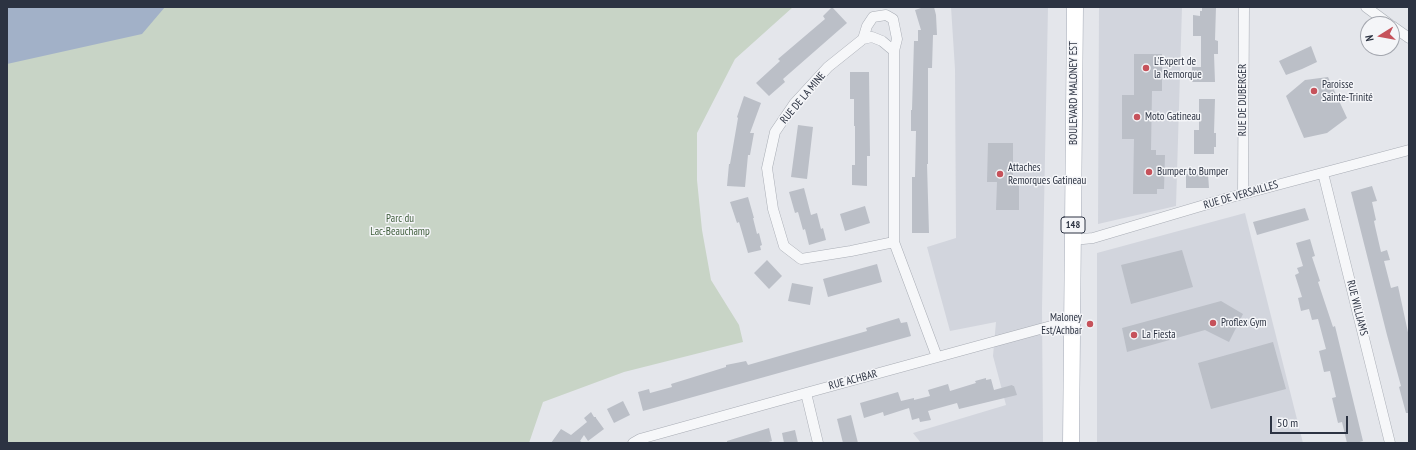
<!DOCTYPE html>
<meta charset="utf-8">
<style>
body{margin:0}
#map{position:relative;width:1416px;height:450px;overflow:hidden;background:#e4e6eb;font-family:"PT Sans Narrow",sans-serif}
canvas{display:block}
.frame{position:absolute;inset:0;border:8px solid #2c3342;pointer-events:none}
.north{position:absolute;left:1360px;top:16px;width:40px;height:40px;box-sizing:border-box;background:#f4f5f8;border:1px solid #a4a7af;border-radius:50%;rotate:259deg;font-size:11px;font-weight:700;line-height:16px;text-align:center;color:#2c3342}
.north::after{content:'';display:block;margin:auto;width:14px;height:18px;background:#c6525b;clip-path:polygon(50% 0,100% 100%,50% 72%,0 100%)}
.scale{position:absolute;left:1270px;top:416px;width:78px;height:18px;box-sizing:border-box;border:2px solid #2c3342;border-top:0;padding-left:5px;font-size:12px;line-height:14px;white-space:nowrap;color:#2c3342;-webkit-text-stroke:3px #f4f5f8;paint-order:stroke}
</style>
<div id="map">
<canvas width="1416" height="450"></canvas>
<div class="frame"></div>
<div class="north">N</div>
<div class="scale">50 m</div>
</div>
<script>
const g = document.querySelector('canvas').getContext('2d');
g.lineJoin = 'round';
function fill(path, color) { g.fillStyle = color; g.fill(path, 'evenodd'); }
const toPath = rows => new Path2D(rows.map(r => 'M' + r).join(''));
function strokePath(path, color, width, dash) { g.strokeStyle = color; g.lineWidth = width; g.lineCap = dash ? 'butt' : 'round'; g.setLineDash(dash || []); g.stroke(path); }
function write(font, color, halo, rows, align = 'center') {
  g.font = font + ' "PT Sans Narrow",sans-serif'; g.lineWidth = 3; g.setLineDash([]); g.textBaseline = 'middle'; g.strokeStyle = halo; g.fillStyle = color; for (const [text, x, y, turn = 0] of rows) {
    g.save(); g.translate(x, y); g.rotate((+turn || 0) * Math.PI / 180); g.textAlign = isNaN(turn) ? turn : align; if (halo) g.strokeText(text, 0, 0); g.fillText(text, 0, 0); g.restore();
  }
}
fill(toPath([
 [951,7,1048,7,1042,308,1043,443,921,443,913,433,1006,405,993,356,996,322,950,331,927,247,956,238,955,69],
 [1099,7,1182,7,1176,206,1098,224],
 [1245,213,1303,443,1097,443,1097,253]
]), '#d2d5dd');
fill(toPath([
 [7,7,793,7,735,59,697,133,697,180,702,230,711,280,739,325,743,342,624,372,543,402,529,443,7,443]
]), '#c8d4c6');
fill(toPath([
 [7,7,165,7,142,34,7,64]
]), '#a2b1c8');
fill(toPath([
 [832,7,847,23,783,79,785,82,769,96,756,83,780,61,778,59,825,19,823,16],
 [924,7,934,7,936,15,937,35,933,35,932,68,928,68,928,164,927,164,929,233,912,233,912,177,915,177,916,131,911,131,911,110,912,110,914,41,918,41,918,30,921,30,915,10],
 [1202,7,1216,7,1215,40,1218,41,1218,54,1214,54,1215,82,1192,82,1192,67,1201,67,1201,36,1193,36,1193,15,1200,16,1200,11,1202,11],
 [1311,46,1317,62,1302,69,1286,75,1279,61],
 [1134,54,1162,54,1162,91,1152,91,1151,150,1156,150,1156,155,1165,155,1164,189,1157,189,1157,194,1133,194,1134,139,1122,139,1122,95,1134,95],
 [850,72,869,72,870,156,867,156,867,186,852,185,852,165,855,165,855,126,854,126,854,99,850,99],
 [1328,77,1347,118,1327,133,1304,138,1286,96,1305,80],
 [744,96,761,103,750,133,754,133,750,155,748,155,745,187,727,186,729,164,730,164,738,118,737,117],
 [1199,99,1215,99,1214,133,1216,133,1216,147,1214,147,1214,154,1194,154,1194,130,1199,130],
 [798,125,813,127,807,179,791,177],
 [988,143,1013,143,1013,182,1019,182,1019,210,996,210,997,182,987,182],
 [1186,174,1208,174,1209,188,1186,188],
 [1372,186,1377,201,1372,202,1376,220,1374,221,1375,226,1381,252,1387,250,1390,260,1384,261,1391,288,1398,286,1409,337,1409,413,1406,413,1399,387,1401,386,1387,335,1351,192],
 [804,188,811,215,817,213,821,229,823,228,826,240,809,245,805,229,803,230,798,212,795,213,789,192],
 [748,197,754,218,753,218,757,234,759,233,762,245,760,246,761,250,748,253,739,222,737,223,730,202],
 [865,206,870,223,845,231,840,214],
 [1305,208,1309,220,1257,235,1253,222],
 [1310,239,1315,256,1312,257,1320,281,1318,282,1333,327,1335,326,1363,441,1356,443,1347,443,1342,422,1338,423,1332,398,1336,397,1330,371,1324,372,1319,351,1326,349,1318,319,1312,320,1309,309,1301,311,1298,298,1302,297,1295,275,1299,273,1297,268,1303,266,1296,243],
 [1182,250,1193,287,1131,304,1121,265],
 [767,260,782,276,769,289,754,273],
 [877,264,882,282,828,297,823,279],
 [792,283,813,287,810,305,788,301],
 [1221,301,1243,314,1229,342,1205,330,1127,352,1122,328],
 [899,318,901,323,907,322,911,336,643,411,638,392,649,389,650,393,672,387,671,384,726,367,726,365,746,361,748,365,867,331,866,328],
 [1273,342,1286,389,1211,409,1198,363],
 [986,378,986,380,991,379,994,390,1012,385,1013,386,1014,386,1017,395,959,409,957,403,928,411,931,420,920,422,919,418,912,420,909,408,884,416,883,412,864,418,860,403,898,392,901,401,914,398,914,400,930,396,928,390,948,384,950,391,976,383,975,381],
 [623,401,630,415,614,423,607,409],
 [591,412,594,417,596,417,596,418,604,429,588,441,584,435,580,441,583,443,551,443,561,429,571,435,587,422,584,418],
 [851,415,858,443,843,443,837,419],
 [769,428,772,441,765,443,727,443,727,441],
 [795,430,798,443,784,443,782,433]
]), '#bbbfc7');
const minor = toPath([
 [1366,7,1389,24],
 [1392,26,1409,38],
 [863,39,872,37,882,41,894,51],
 [1323,173,1390,443],
 [1243,194,1244,7],
 [1073,240,1093,238,1228,198,1409,150],
 [894,242,851,251,801,259,784,246,773,209,767,168,775,132,794,104,828,67,863,39,867,26,873,17,886,15,893,19,897,39,894,51,894,242,937,357],
 [806,393,818,443],
 [633,443,640,439,806,393,1073,320]
]);
const primary = toPath([
 [1071,443,1075,7]
]);
strokePath(minor, '#a9adb5', 11);
strokePath(primary, '#a4aab6', 17);
strokePath(minor, '#f6f7f9', 10);
strokePath(primary, '#fff', 16);
for (const [x, y, r, color] of [
 [1146,68,4,"#c6525b"],
 [1314,91,4,"#c6525b"],
 [1137,117,4,"#c6525b"],
 [1149,172,4,"#c6525b"],
 [1000,174,4,"#c6525b"],
 [1213,323,4,"#c6525b"],
 [1090,324,4,"#c6525b"],
 [1134,335,4,"#c6525b"]
]) { const dot = new Path2D(); dot.arc(x, y, r, 0, 2 * Math.PI); g.fillStyle = color; g.fill(dot); strokePath(dot, '#f4f5f8', 1.5); }
for (const [x, y, w] of [
 [1073,225,24]
]) { const box = new Path2D(); box.roundRect(x - w / 2, y - 8, w, 16, 3); g.fillStyle = '#f4f5f8'; g.fill(box); strokePath(box, '#2c3342', 1); }
write('bold 10px', '#2c3342', null, [
 ["148",1073,225]
]);
write('11px', '#2c3342', '#f4f5f8', [
 ["L'Expert de",1154,62],
 ["la Remorque",1154,75],
 ["Paroisse",1322,85],
 ["Sainte-Trinité",1322,98],
 ["Moto Gatineau",1145,117],
 ["Attaches",1008,168],
 ["Remorques Gatineau",1008,181],
 ["Bumper to Bumper",1157,172],
 ["Maloney",1082,318,"right"],
 ["Est/Achbar",1082,331,"right"],
 ["Proflex Gym",1221,323],
 ["La Fiesta",1142,335]
], 'left');
write('11px', '#2c3342', '#f4f5f8', [
 ["BOULEVARD MALONEY EST",1074,93,-90],
 ["RUE DE LA MINE",803,98,-50],
 ["RUE DE DUBERGER",1243,100,-90],
 ["RUE DE VERSAILLES",1241,195,-16],
 ["RUE WILLIAMS",1357,308,76],
 ["RUE ACHBAR",853,380,-15]
]);
write('11px', '#3f5d3b', '#f4f5f8', [
 ["Parc du",400,219],
 ["Lac-Beauchamp",400,232]
]);
</script>
